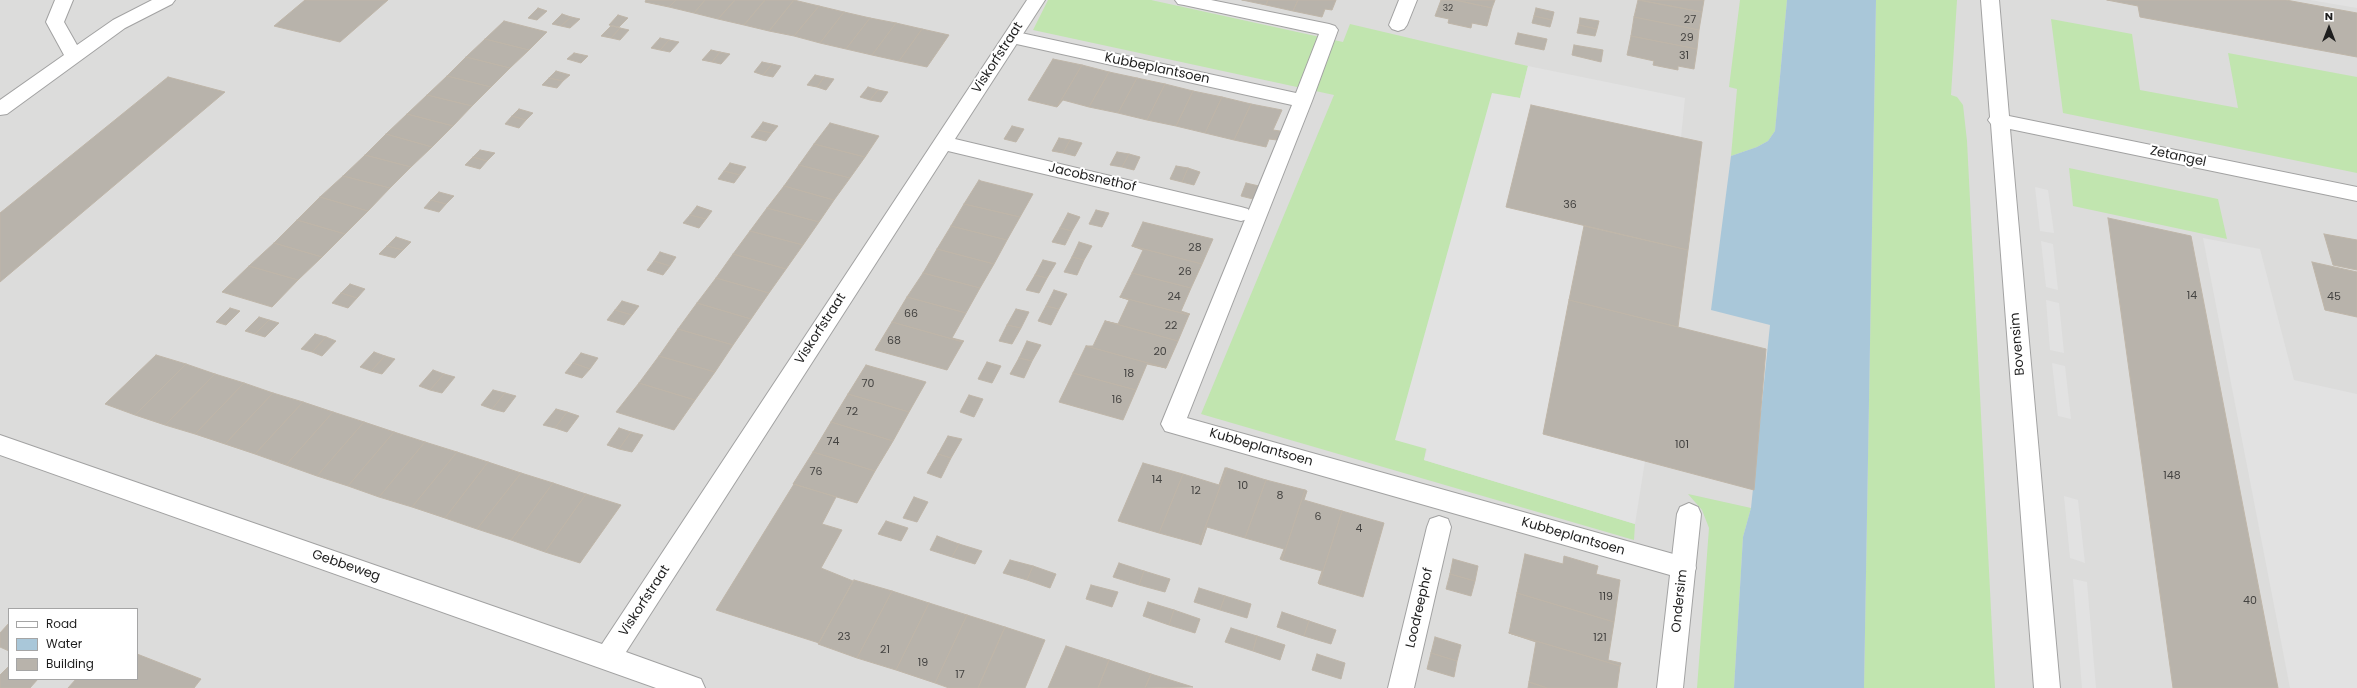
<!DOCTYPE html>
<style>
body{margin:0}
#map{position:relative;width:2357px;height:688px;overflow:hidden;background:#eeede5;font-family:Poppins,sans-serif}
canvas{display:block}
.legend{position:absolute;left:8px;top:608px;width:130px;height:72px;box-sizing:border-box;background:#fff;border:1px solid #a5a5a5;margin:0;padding:5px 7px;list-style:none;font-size:12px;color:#1e1e1e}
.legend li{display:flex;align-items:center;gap:8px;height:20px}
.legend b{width:20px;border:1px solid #a5a5a5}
.north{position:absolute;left:2309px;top:8px;width:40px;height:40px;-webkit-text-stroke:3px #fff;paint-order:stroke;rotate:0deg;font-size:11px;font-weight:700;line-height:16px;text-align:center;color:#1e1e1e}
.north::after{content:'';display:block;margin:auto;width:14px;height:18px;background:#1e1e1e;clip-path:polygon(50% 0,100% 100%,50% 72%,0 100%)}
</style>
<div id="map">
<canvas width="2357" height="688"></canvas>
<ul class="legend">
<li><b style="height:5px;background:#fff"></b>Road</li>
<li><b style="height:11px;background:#a9c7d9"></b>Water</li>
<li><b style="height:11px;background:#b8b3ab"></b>Building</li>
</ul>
<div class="north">N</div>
</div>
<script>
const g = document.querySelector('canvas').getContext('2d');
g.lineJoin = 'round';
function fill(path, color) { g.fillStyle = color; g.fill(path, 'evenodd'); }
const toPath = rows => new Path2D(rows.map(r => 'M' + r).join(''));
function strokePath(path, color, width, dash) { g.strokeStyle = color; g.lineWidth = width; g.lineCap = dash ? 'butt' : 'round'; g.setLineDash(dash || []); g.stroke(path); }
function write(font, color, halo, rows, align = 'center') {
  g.font = font + ' Poppins,sans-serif'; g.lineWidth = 4; g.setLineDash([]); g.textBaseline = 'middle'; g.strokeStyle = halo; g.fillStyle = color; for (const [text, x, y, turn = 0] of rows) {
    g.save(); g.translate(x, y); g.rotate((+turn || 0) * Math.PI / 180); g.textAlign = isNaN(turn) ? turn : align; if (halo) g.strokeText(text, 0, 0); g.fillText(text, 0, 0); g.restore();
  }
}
fill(toPath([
 [0,0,2357,0,2357,688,0,688],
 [9,609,137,609,137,679,9,679]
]), '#dcdcdb');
fill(toPath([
 [1048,0,1151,0,1343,42,1350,24,1528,66,1520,98,1492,94,1424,460,1635,524,1634,540,1201,414,1334,95,1033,30],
 [1740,0,1787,0,1775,131,1768,141,1757,147,1731,156,1737,89,1729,87],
 [1876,0,1957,0,1951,95,1957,97,1963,105,1967,141,1995,688,1864,688],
 [2051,19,2132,34,2140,90,2238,108,2228,53,2357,77,2357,173,2063,113],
 [2069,168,2218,199,2227,239,2073,206],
 [1688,494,1751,508,1743,537,1734,688,1697,688,1709,528,1702,510]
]), '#c1e5af');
fill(toPath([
 [2310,0,2357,0,2357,8],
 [1528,66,1685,98,1681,137,1531,106,1506,207,1584,226,1543,434,1645,461,1635,524,1424,460,1427,449,1395,440,1492,93,1520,98],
 [2035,187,2048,190,2054,233,2040,231],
 [2203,238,2260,249,2294,380,2357,394,2357,688,2290,688],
 [2041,241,2053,244,2058,290,2046,287],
 [2046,300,2059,303,2064,353,2050,350],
 [2052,363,2065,366,2071,419,2058,416],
 [2064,496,2078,500,2085,563,2070,558],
 [2073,579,2087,582,2096,688,2082,688]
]), '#e2e2e2');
fill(toPath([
 [1787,0,1876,0,1864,688,1734,688,1743,537,1751,508,1770,325,1711,310,1731,156,1757,147,1768,141,1775,131]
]), '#a9c7d9');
const building = toPath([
 [305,0,388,0,340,42,274,26,305,0],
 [646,0,676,0,669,7,645,2,646,0],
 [676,0,705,0,694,13,669,7,676,0],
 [705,0,735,0,718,19,694,13,705,0],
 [735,0,765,0,744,25,718,19,735,0],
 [765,0,794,0,769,31,744,25,765,0],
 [794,0,819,6,794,36,769,31,794,0],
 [1242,0,1268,0,1266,5,1242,0],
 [1268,0,1298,0,1293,11,1266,5,1268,0],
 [1298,0,1336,0,1332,10,1325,9,1322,17,1293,11,1298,0],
 [1441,0,1455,0,1492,8,1487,26,1472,23,1471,28,1448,23,1449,19,1435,16,1441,0],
 [1455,0,1495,0,1492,8,1455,0],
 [1638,0,1702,12,1699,30,1634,17,1638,0],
 [1639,0,1704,0,1702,12,1639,0],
 [2107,0,2286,0,2357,13,2357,57,2140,17,2138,6,2107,0],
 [819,6,844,12,820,43,794,36,819,6],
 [538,8,547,11,537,20,528,18,538,8],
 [1536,8,1554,12,1552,20,1534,16,1536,8],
 [844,12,870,18,846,49,820,43,844,12],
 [562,14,571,17,561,26,552,24,562,14],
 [618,15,628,18,619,27,609,25,618,15],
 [1534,16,1552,20,1550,27,1532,23,1534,16],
 [571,17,580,19,570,28,561,26,571,17],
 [1634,17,1699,30,1697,49,1631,36,1634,17],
 [870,18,896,23,872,55,846,49,870,18],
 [1580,18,1599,21,1597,29,1579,25,1580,18],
 [504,21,547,32,529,50,485,39,504,21],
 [896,23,922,29,899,61,872,55,896,23],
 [1579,25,1597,29,1595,36,1577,33,1579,25],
 [611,26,620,28,611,38,601,36,611,26],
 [620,28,629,30,620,40,611,38,620,28],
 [922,29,949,35,927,67,899,61,922,29],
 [1518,33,1547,39,1544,50,1515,44,1518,33],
 [1631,36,1697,49,1694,69,1678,66,1678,70,1653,65,1654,61,1627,55,1631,36],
 [660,38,669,40,660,50,651,48,660,38],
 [485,39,529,50,510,68,466,57,485,39],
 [669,40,679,42,670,52,660,50,669,40],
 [1574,45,1603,50,1601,62,1572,55,1574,45],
 [711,50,720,52,712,62,702,60,711,50],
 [720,52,730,54,721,64,712,62,720,52],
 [574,53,588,56,581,63,567,59,574,53],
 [466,57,510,68,491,87,447,76,466,57],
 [1053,59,1082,65,1057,107,1028,100,1053,59],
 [762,62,772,64,763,75,754,72,762,62],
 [772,64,781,66,773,77,763,75,772,64],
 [1082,65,1109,72,1089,107,1063,100,1057,107,1082,65],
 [556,71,570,75,563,81,549,78,556,71],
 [1109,72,1137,78,1118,113,1089,107,1109,72],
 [815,75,824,77,817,87,807,85,815,75],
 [447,76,491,87,472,106,427,95,447,76],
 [168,77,225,92,0,282,0,213,168,77],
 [824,77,834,79,826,90,817,87,824,77],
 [549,78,563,81,557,88,542,85,549,78],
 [1137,78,1165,84,1147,120,1118,113,1137,78],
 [1165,84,1193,91,1176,126,1147,120,1165,84],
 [868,87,878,90,870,100,860,97,868,87],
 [878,90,888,92,881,102,870,100,878,90],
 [1193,91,1222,97,1205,133,1176,126,1193,91],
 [427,95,472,106,453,126,407,114,427,95],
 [1222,97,1251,104,1234,140,1205,133,1222,97],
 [1251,104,1282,110,1273,130,1280,131,1277,140,1269,139,1266,147,1234,140,1251,104],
 [1531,105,1702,142,1688,250,1506,207,1531,105],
 [519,109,533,113,526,120,512,116,519,109],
 [407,114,453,126,432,147,386,134,407,114],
 [512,116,526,120,519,128,505,124,512,116],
 [763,122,778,126,772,133,757,130,763,122],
 [830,123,879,136,865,157,814,144,830,123],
 [1012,126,1024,129,1016,142,1004,139,1012,126],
 [757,130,772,133,766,141,751,137,757,130],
 [386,134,432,147,411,167,365,155,386,134],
 [1059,138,1070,140,1063,153,1052,151,1059,138],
 [1070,140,1082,143,1075,156,1063,153,1070,140],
 [814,144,865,157,850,178,799,165,814,144],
 [480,150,495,153,487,161,473,157,480,150],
 [1117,152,1129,154,1122,167,1110,165,1117,152],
 [1129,154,1140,157,1134,170,1122,167,1129,154],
 [365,155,411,167,390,188,343,176,365,155],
 [473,157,487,161,480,169,465,165,473,157],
 [730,163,746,167,740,175,724,171,730,163],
 [799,165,850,178,834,200,784,186,799,165],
 [1176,166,1188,168,1182,182,1170,179,1176,166],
 [1188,168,1200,172,1194,185,1182,182,1188,168],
 [724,171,740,175,734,183,718,179,724,171],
 [343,176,390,188,368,211,320,197,343,176],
 [979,180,981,181,1033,194,1020,217,964,204,979,180],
 [1246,183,1259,186,1253,199,1241,196,1246,183],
 [784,186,834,200,819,222,767,208,784,186],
 [439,192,454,196,446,204,431,200,439,192],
 [320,197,368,211,345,234,297,220,320,197],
 [431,200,446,204,439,212,424,208,431,200],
 [964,204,1020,217,1007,240,951,226,964,204],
 [697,206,712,211,706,219,690,215,697,206],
 [767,208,819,222,803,245,750,231,767,208],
 [1096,210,1109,213,1102,227,1089,224,1096,210],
 [1068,213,1080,217,1072,231,1060,228,1068,213],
 [690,215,706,219,699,228,683,223,690,215],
 [2108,218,2191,236,2278,688,2173,688,2108,218],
 [297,220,345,234,322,257,274,243,297,220],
 [1143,222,1213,239,1202,264,1132,246,1143,222],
 [951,226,1007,240,994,264,937,249,951,226],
 [1584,226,1688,250,1678,327,1569,300,1584,226],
 [1060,228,1072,231,1065,245,1052,242,1060,228],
 [750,231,803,245,786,269,733,254,750,231],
 [2324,234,2357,240,2357,270,2333,265,2324,234],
 [396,237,411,242,403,250,387,246,396,237],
 [1079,242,1092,246,1084,260,1072,257,1079,242],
 [274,243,322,257,298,280,249,266,274,243],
 [387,246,403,250,395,258,379,254,387,246],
 [1132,246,1202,264,1191,288,1132,273,1143,250,1132,246],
 [937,249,994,264,980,288,923,273,937,249],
 [660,252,676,257,670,266,654,261,660,252],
 [733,254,786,269,769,293,716,278,733,254],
 [1072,257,1084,260,1077,275,1064,272,1072,257],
 [1043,260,1056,263,1047,278,1035,275,1043,260],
 [654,261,670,266,663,275,647,270,654,261],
 [2312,262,2357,272,2357,317,2325,310,2312,262],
 [249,266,298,280,272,307,222,292,249,266],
 [923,273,980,288,966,313,907,297,923,273],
 [1132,273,1191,288,1181,311,1190,314,1189,315,1120,297,1132,273],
 [1035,275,1047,278,1039,293,1026,290,1035,275],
 [716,278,769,293,751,319,697,303,716,278],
 [350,284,365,289,357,298,341,293,350,284],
 [1054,290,1067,294,1059,309,1046,306,1054,290],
 [341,293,357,298,348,308,332,303,341,293],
 [907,297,966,313,952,338,964,341,963,342,892,322,907,297],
 [1120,297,1189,315,1178,341,1105,321,1118,324,1129,300,1120,297],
 [1569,300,1766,349,1754,490,1543,434,1569,300],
 [622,301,639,306,632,315,615,310,622,301],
 [697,303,751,319,733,345,678,329,697,303],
 [1046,306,1059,309,1051,325,1038,321,1046,306],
 [230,308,240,311,226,325,216,322,230,308],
 [1016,309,1029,312,1021,328,1007,325,1016,309],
 [615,310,632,315,624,325,607,320,615,310],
 [259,317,269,320,255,334,245,331,259,317],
 [269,320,279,323,265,337,255,334,269,320],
 [1105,321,1178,341,1166,368,1086,346,1093,346,1105,321],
 [892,322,963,342,947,370,875,350,892,322],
 [1007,325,1021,328,1012,344,999,341,1007,325],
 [678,329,733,345,715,372,659,356,678,329],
 [315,334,326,337,312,352,301,349,315,334],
 [326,337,336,341,322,356,312,352,326,337],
 [1027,341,1041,345,1032,361,1019,358,1027,341],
 [1086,346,1166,368,1147,364,1136,390,1073,373,1086,346],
 [374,352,385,356,371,371,360,367,374,352],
 [581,353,598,358,590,369,573,363,581,353],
 [156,355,186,364,135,415,105,404,156,355],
 [385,356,395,359,382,374,371,371,385,356],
 [659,356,715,372,695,400,639,383,659,356],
 [1019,358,1032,361,1024,378,1010,374,1019,358],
 [987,362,1001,366,992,383,978,379,987,362],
 [573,363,590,369,582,378,565,373,573,363],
 [186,364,215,374,165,425,135,415,186,364],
 [866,365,926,382,909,412,848,394,866,365],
 [433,370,444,374,430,390,419,386,433,370],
 [1073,373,1136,390,1123,420,1059,402,1073,373],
 [215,374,244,383,195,434,165,425,215,374],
 [444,374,455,377,442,393,430,390,444,374],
 [244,383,273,393,225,444,195,434,244,383],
 [639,383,695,400,674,430,616,412,639,383],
 [493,390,505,393,492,409,481,405,493,390],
 [273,393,303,402,255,454,225,444,273,393],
 [505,393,516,396,504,412,492,409,505,393],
 [848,394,909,412,893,441,831,422,848,394],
 [969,395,983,399,974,417,960,412,969,395],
 [303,402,333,412,286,465,255,454,303,402],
 [556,409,567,412,555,428,543,425,556,409],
 [333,412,364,422,317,476,286,465,333,412],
 [567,412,579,416,567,432,555,428,567,412],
 [364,422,394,432,348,486,317,476,364,422],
 [831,422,893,441,875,471,813,452,831,422],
 [619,428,631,432,619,449,607,445,619,428],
 [394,432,425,442,379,497,348,486,394,432],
 [631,432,643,435,632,452,619,449,631,432],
 [948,436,962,439,951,458,938,454,948,436],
 [425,442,457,452,412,507,379,497,425,442],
 [457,452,488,462,445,518,412,507,457,452],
 [813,452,875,471,857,503,793,484,813,452],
 [938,454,951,458,941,478,927,473,938,454],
 [488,462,521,473,477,529,445,518,488,462],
 [1143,463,1183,474,1159,533,1118,521,1143,463],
 [1225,468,1227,468,1199,544,1159,533,1183,474,1219,485,1225,468],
 [1227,468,1266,480,1245,538,1207,527,1201,545,1199,544,1227,468],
 [521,473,553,483,511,540,477,529,521,473],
 [1266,480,1305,490,1282,560,1280,559,1284,549,1245,538,1266,480],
 [553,483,586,494,545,552,511,540,553,483],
 [794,484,836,497,822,524,842,530,821,568,853,581,819,643,716,610,794,484],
 [1305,490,1307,491,1304,500,1342,511,1319,584,1318,583,1322,571,1282,560,1305,490],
 [586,494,621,505,580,563,545,552,586,494],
 [914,497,928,502,917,522,903,518,914,497],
 [1342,511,1384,523,1363,597,1319,584,1342,511],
 [886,521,908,528,901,541,878,534,886,521],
 [937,536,959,544,952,557,930,550,937,536],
 [959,544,982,551,975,564,952,557,959,544],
 [1525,554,1563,564,1564,556,1598,566,1596,574,1620,580,1614,622,1517,593,1525,554],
 [1453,559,1478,566,1475,581,1450,574,1453,559],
 [1010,560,1033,566,1027,580,1003,573,1010,560],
 [1119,563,1144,571,1139,585,1113,577,1119,563],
 [1033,566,1056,574,1050,588,1027,580,1033,566],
 [1144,571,1170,579,1165,592,1139,585,1144,571],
 [1450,574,1475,581,1471,596,1446,589,1450,574],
 [854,580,892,591,857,658,818,644,854,580],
 [1091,585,1118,592,1112,607,1086,599,1091,585],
 [1199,588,1225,596,1220,610,1194,602,1199,588],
 [892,591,929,603,896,670,857,658,892,591],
 [1517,593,1614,622,1608,660,1621,663,1620,666,1509,633,1517,593],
 [1225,596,1251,604,1247,618,1220,610,1225,596],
 [1148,602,1174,610,1169,625,1143,616,1148,602],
 [929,603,967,615,935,683,896,670,929,603],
 [1174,610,1200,619,1195,633,1169,625,1174,610],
 [1282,612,1309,621,1304,636,1277,627,1282,612],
 [967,615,1005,627,978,688,949,688,935,683,967,615],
 [1309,621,1336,630,1331,644,1304,636,1309,621],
 [9,623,9,651,0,647,0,633,9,623],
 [1005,627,1045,640,1025,688,978,688,1005,627],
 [1231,628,1257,636,1253,651,1225,642,1231,628],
 [1509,633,1620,666,1617,688,1547,688,1529,682,1536,642,1509,633],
 [1257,636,1285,645,1280,660,1253,651,1257,636],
 [1435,637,1461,645,1457,661,1431,653,1435,637],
 [1066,646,1109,660,1098,688,1048,688,1066,646],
 [1431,653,1457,661,1454,677,1427,669,1431,653],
 [137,654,201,679,194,688,68,688,76,679,137,679,137,654],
 [1317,654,1345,663,1341,679,1312,670,1317,654],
 [1109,660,1151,674,1145,688,1098,688,1109,660],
 [9,666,9,679,38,679,30,688,0,688,0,675,9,666],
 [1151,674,1193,687,1145,688,1151,674],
 [1529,682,1547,688,1528,688,1529,682]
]);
fill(building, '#b8b3ab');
strokePath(building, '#bfb6a9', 1);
const pedestrian = toPath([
 [1175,0,1211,0,1329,24,1335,26,1338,30,1312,101,1187,418,1684,557,1693,560,1696,568,1693,576,1684,579,1165,431,1161,424,1292,105,1012,43,1006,41,1003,37,1006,33,1012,31,1296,93,1319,34,1184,5,1178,4,1175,0],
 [1399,0,1417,0,1407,25,1404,29,1398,31,1392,29,1389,25,1399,0]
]);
const minor = toPath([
 [55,0,73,0,64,22,77,45,113,20,152,0,175,0,172,4,125,28,7,114,0,115,0,100,64,55,46,22,55,0],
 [1027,0,1045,0,955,139,1241,207,1248,209,1251,214,1248,219,1241,221,948,151,626,652,701,679,705,688,656,688,0,455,0,435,602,644,1027,0],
 [1981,0,1999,0,2009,116,2357,187,2357,201,2010,129,2060,688,2034,688,1991,124,1988,120,1990,117,1981,0],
 [1689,503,1698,507,1701,514,1683,688,1657,688,1677,514,1680,507,1689,503],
 [1439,516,1448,519,1451,527,1414,688,1388,688,1427,527,1430,519,1439,516]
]);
strokePath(pedestrian, '#a2a2a2', 2);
strokePath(minor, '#a2a2a2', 2);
fill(pedestrian, '#fff');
fill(minor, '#fff');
write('9px', '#444341', null, [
 ["32",1448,9]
]);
write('11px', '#444341', null, [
 ["27",1690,20],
 ["29",1687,38],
 ["31",1684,56],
 ["36",1570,205],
 ["28",1195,248],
 ["26",1185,272],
 ["14",2192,296],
 ["24",1174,297],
 ["45",2334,297],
 ["66",911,314],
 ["22",1171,326],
 ["68",894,341],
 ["20",1160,352],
 ["18",1129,374],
 ["70",868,384],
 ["16",1117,400],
 ["72",852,412],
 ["74",833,442],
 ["101",1682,445],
 ["76",816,472],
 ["148",2172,476],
 ["14",1157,480],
 ["10",1243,486],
 ["12",1196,491],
 ["8",1280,496],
 ["6",1318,517],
 ["4",1359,529],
 ["119",1606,597],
 ["40",2250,601],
 ["23",844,637],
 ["121",1600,638],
 ["21",885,650],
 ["19",923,663],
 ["17",960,675]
]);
write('13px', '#1e1e1e', '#fff', [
 ["Viskorfstraat",998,58,-57],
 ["Kubbeplantsoen",1157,69,12],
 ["Zetangel",2178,157,12],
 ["Jacobsnethof",1092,178,13],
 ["Viskorfstraat",821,329,-57],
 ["Bovensim",2018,344,-95],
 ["Kubbeplantsoen",1261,448,16],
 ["Kubbeplantsoen",1573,537,16],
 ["Gebbeweg",346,566,19],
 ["Viskorfstraat",645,601,-57],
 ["Ondersim",1680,601,-84],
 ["Loodreephof",1420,608,-77]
]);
</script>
